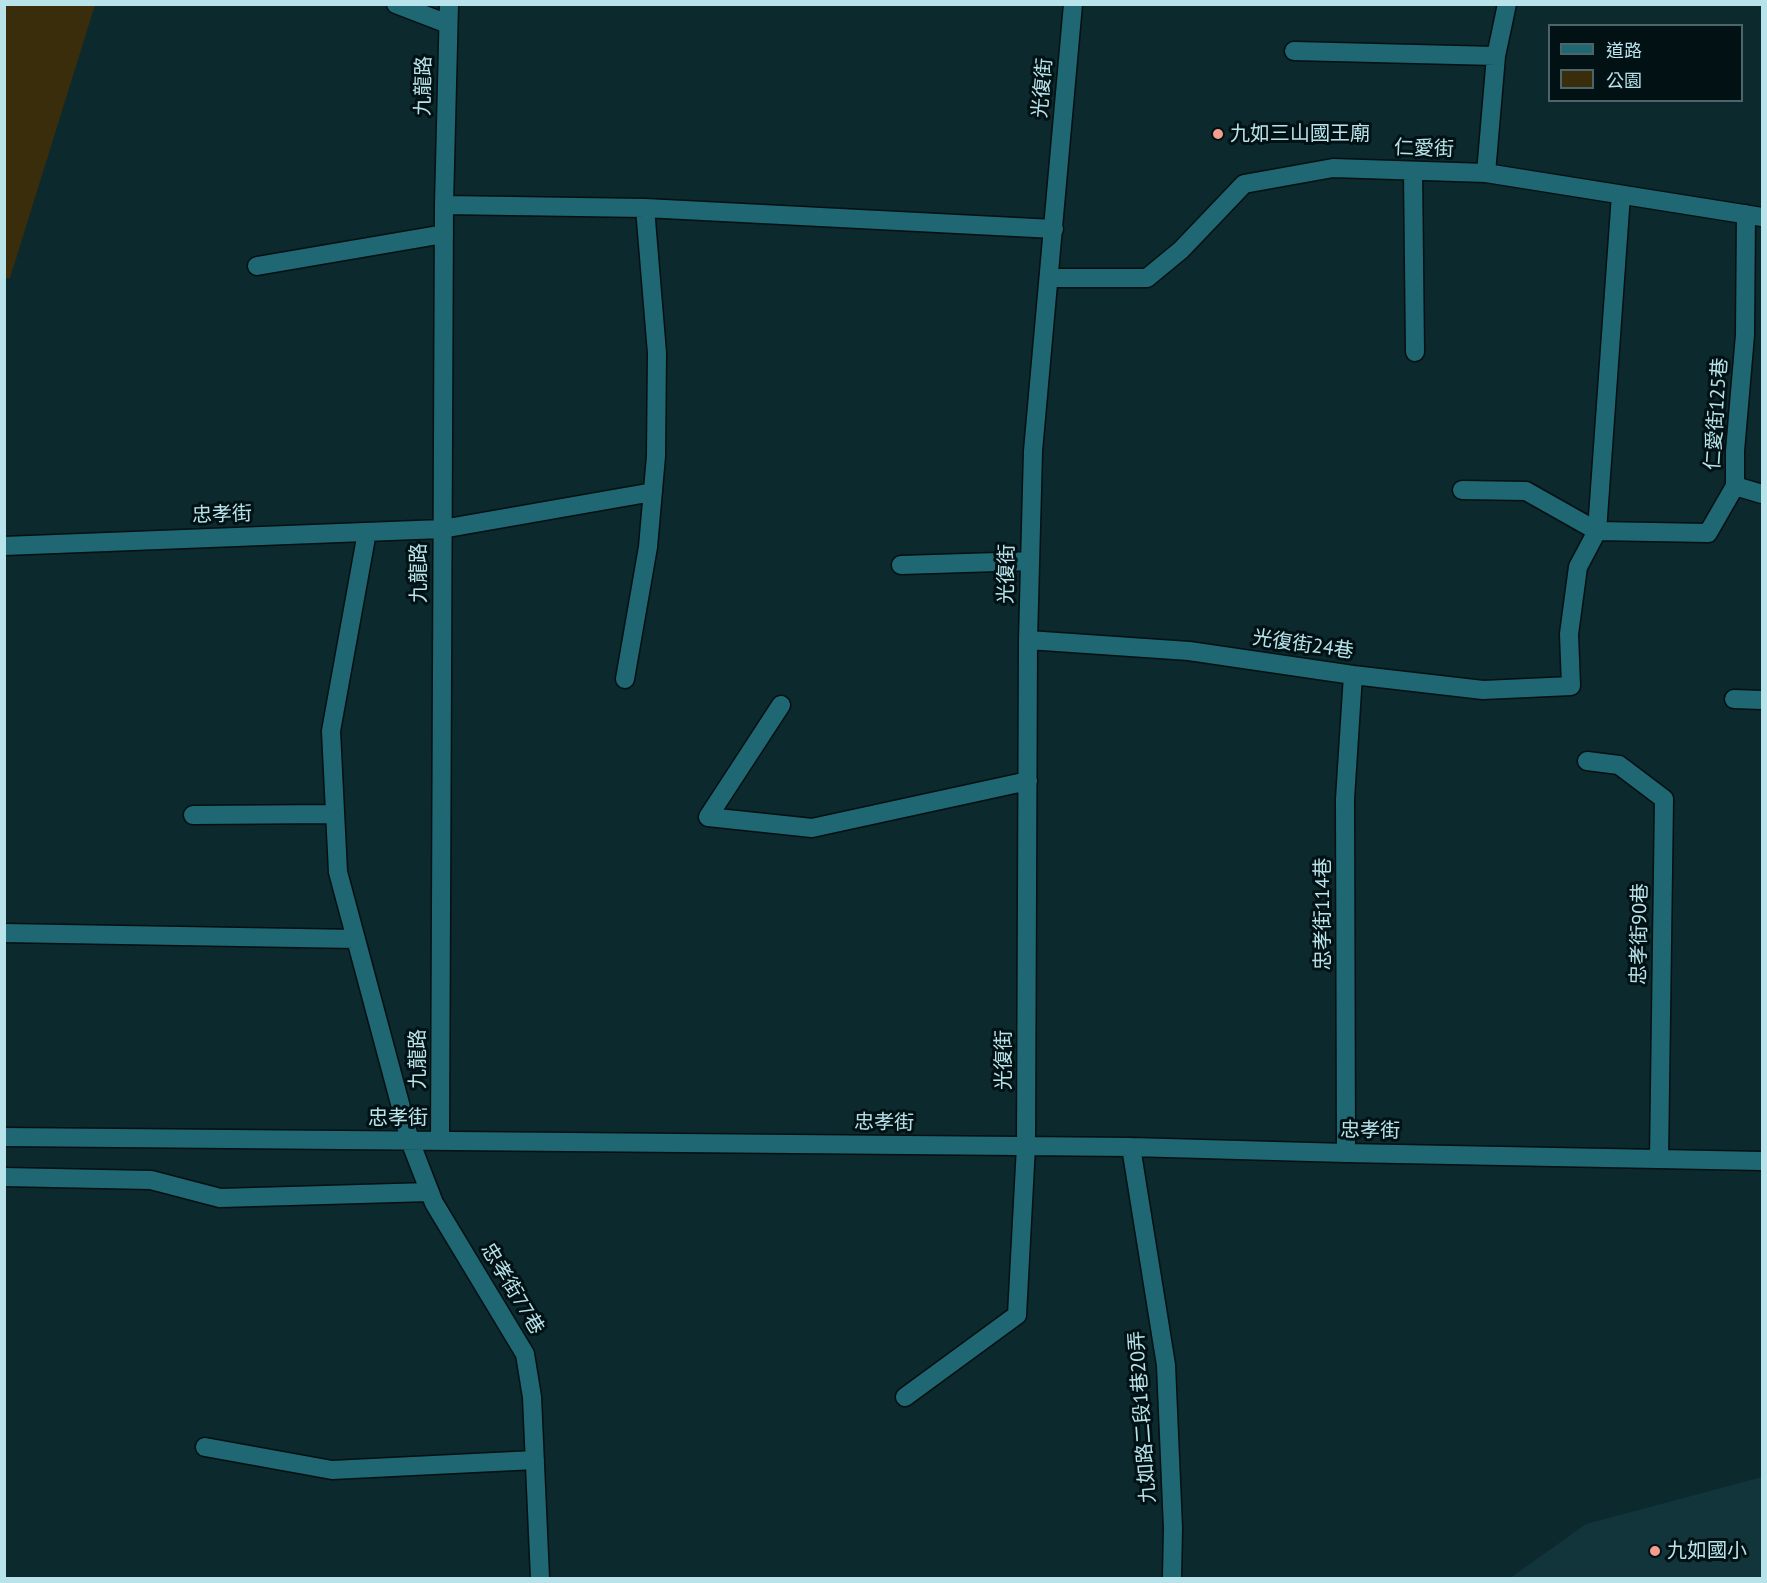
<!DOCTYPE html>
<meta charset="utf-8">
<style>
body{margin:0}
#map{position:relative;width:1767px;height:1583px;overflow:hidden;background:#0c292e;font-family:"PT Sans","Noto Sans TC",sans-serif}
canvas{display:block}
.frame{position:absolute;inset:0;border:6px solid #b9e3ea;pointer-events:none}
.legend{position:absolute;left:1548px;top:24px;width:195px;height:78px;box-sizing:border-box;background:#011114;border:2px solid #4b656a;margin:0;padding:8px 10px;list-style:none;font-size:18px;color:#b9e3ea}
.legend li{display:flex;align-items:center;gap:12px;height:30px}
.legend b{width:30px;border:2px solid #4b656a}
</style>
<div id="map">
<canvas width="1767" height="1583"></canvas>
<div class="frame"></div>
<ul class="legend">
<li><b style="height:8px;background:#1e6773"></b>道路</li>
<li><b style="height:16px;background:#392d0b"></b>公園</li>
</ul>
</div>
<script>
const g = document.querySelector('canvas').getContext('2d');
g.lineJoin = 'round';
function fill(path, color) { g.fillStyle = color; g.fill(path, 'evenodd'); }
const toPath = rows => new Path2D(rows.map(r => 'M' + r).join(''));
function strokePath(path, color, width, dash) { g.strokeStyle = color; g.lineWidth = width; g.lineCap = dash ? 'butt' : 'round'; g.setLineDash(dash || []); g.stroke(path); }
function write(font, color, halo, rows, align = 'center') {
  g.font = font + ' "PT Sans","Noto Sans TC",sans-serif'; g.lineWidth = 6; g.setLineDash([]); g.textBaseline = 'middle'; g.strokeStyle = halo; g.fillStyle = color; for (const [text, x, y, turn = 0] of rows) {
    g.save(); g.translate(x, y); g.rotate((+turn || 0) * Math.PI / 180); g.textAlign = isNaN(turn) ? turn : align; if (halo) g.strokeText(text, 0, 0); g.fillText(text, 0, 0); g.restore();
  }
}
fill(toPath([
 [1762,1477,1762,1578,1510,1578,1586,1524]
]), '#11353a');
fill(toPath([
 [5,4,95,5,10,278,5,278]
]), '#392d0b');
const minor = toPath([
 [396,4,448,24],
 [1294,51,1496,56],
 [1413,171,1415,352],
 [1486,173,1496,56,1507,4],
 [444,205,645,208,1054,229],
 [257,266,444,234],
 [1049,278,1147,278,1181,250,1244,184,1333,168,1486,173,1762,217],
 [1735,486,1762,494],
 [1462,490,1526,491,1597,531,1708,533,1735,486,1735,451,1745,335,1746,214],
 [367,532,331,731,338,872,410,1141,434,1203,525,1354,532,1397,540,1578],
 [4,546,442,529,653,492],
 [901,565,1030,561],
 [1028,640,1189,651,1353,675,1483,690,1571,686,1569,634,1578,567,1597,531,1621,195],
 [625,679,648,547,656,456,657,353,645,208],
 [1734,699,1762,700],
 [781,705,708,817,812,828,1028,781],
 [1587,761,1619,765,1664,799,1659,1159],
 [193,815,335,814],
 [4,933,356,939],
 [4,1137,1131,1147,1346,1153,1762,1161],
 [440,1141,444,205,449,4],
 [1131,1147,1166,1365,1173,1528,1172,1578],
 [1346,1153,1345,799,1353,675],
 [4,1177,151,1180,220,1198,430,1192],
 [905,1397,1017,1315,1026,1146,1028,640,1033,451,1073,4],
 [205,1447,332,1470,535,1460]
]);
strokePath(minor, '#051012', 21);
strokePath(minor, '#1e6773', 18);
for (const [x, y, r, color] of [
 [1218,134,6,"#f59d8e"],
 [1655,1551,6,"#f59d8e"]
]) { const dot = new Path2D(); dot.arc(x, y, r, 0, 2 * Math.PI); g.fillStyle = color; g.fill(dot); strokePath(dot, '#011114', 2); }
write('20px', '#b9e3ea', '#011114', [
 ["九龍路",424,86,-89],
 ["光復街",1043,88,-85],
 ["仁愛街",1424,149,2],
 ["仁愛街125巷",1717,414,-86],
 ["忠孝街",222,515,-2],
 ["九龍路",419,573,-90],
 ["光復街",1007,574,-89],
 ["光復街24巷",1303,645,8],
 ["忠孝街114巷",1323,914,-90],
 ["忠孝街90巷",1640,934,-89],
 ["九龍路",418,1059,-90],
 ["光復街",1004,1060,-90],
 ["忠孝街",398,1118],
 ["忠孝街",884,1123,1],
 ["忠孝街",1370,1131,1],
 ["忠孝街77巷",512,1289,59],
 ["九如路二段1巷20弄",1143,1417,-94]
]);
write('20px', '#b9e3ea', '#011114', [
 ["九如三山國王廟",1230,134],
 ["九如國小",1667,1551]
], 'left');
</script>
